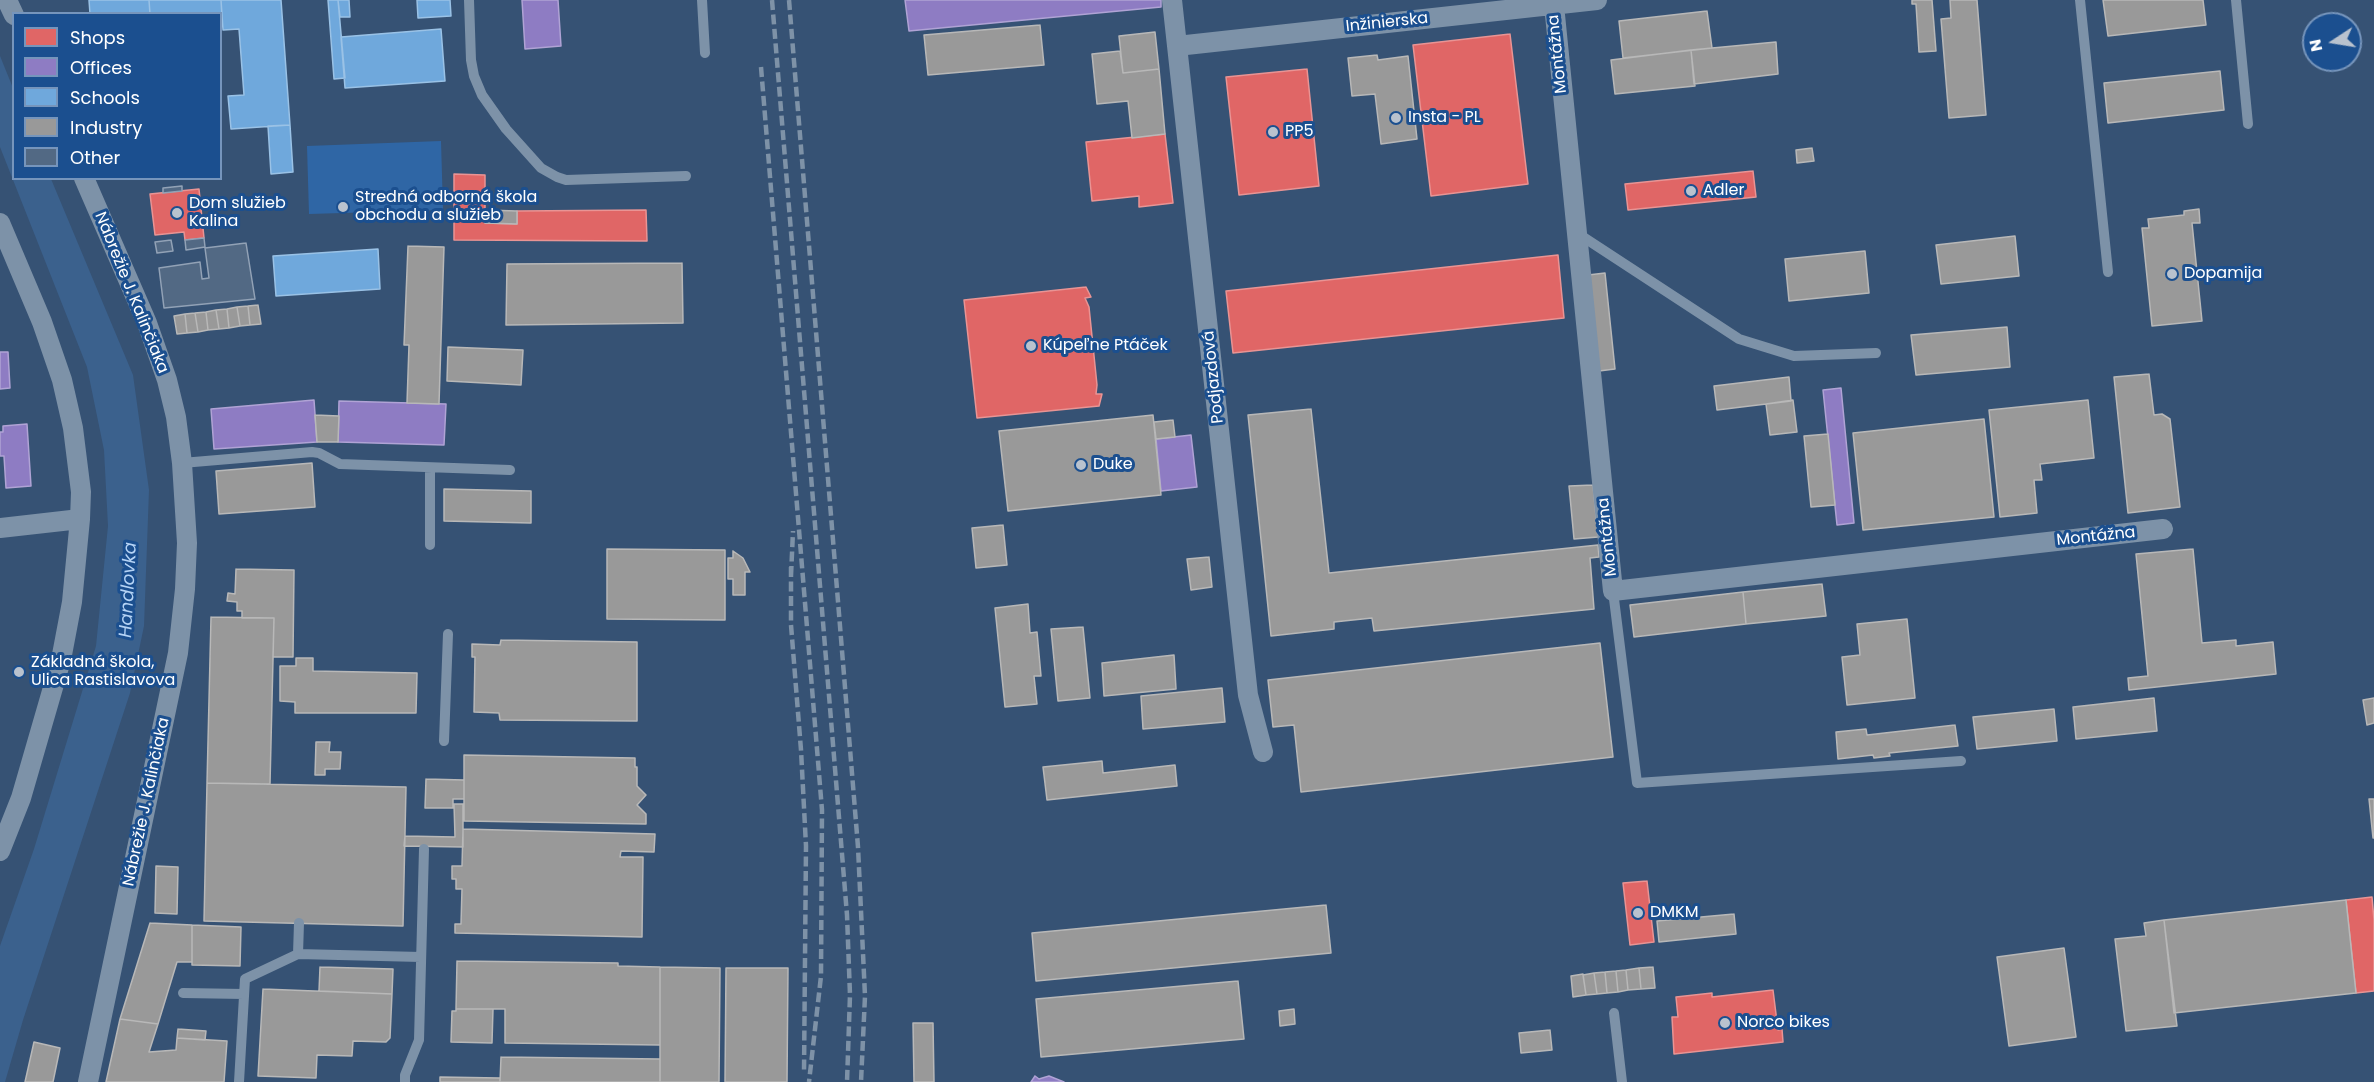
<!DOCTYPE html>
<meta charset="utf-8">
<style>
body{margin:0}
#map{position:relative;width:2374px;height:1082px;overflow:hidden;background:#365274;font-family:Poppins,sans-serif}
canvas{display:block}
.legend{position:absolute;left:12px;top:12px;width:210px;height:168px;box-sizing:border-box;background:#1b4f8f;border:2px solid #7695bc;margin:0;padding:8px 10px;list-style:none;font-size:18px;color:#fff}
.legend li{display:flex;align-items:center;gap:12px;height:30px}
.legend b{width:30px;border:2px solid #7695bc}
.north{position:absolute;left:2302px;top:12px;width:60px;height:60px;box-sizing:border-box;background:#1b4f8f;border:2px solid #7695bc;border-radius:50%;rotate:258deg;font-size:16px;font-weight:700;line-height:24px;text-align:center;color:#fff}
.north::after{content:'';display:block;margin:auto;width:21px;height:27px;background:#b9c2ce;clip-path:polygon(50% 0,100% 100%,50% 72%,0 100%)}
</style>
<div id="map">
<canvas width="2374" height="1082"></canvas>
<ul class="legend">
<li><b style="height:16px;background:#e06666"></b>Shops</li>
<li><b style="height:16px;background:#8e7cc3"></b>Offices</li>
<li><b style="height:16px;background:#6fa8dc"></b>Schools</li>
<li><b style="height:16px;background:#999"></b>Industry</li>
<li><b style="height:16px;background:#526984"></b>Other</li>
</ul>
<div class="north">N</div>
</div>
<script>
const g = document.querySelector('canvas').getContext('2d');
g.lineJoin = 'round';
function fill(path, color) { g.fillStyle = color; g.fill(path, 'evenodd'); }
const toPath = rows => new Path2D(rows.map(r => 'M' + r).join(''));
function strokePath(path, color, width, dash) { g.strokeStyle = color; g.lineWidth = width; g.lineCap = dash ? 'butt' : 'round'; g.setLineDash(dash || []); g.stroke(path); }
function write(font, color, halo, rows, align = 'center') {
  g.font = font + ' Poppins,sans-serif'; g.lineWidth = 6; g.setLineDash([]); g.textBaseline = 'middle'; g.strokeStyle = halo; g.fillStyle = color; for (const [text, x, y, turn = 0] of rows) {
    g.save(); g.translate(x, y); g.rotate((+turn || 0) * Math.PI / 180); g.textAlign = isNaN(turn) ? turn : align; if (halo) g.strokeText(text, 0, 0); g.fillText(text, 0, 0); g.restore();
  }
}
fill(toPath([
 [441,141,443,210,309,214,307,146]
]), '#2f66a5');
fill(toPath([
 [0,56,13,88,14,178,51,179,133,375,149,490,144,626,130,693,23,1020,5,1082,0,1082,0,946,34,849,96,646,108,526,104,450,87,367,0,147]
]), '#3b618d');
const shops = toPath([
 [1510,34,1528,184,1431,196,1413,45,1510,34],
 [1307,69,1319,186,1239,195,1226,77,1307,69],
 [1165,134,1173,203,1139,207,1139,196,1092,201,1086,142,1165,134],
 [1753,171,1756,197,1628,210,1625,184,1753,171],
 [454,174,485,175,485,223,517,224,517,211,646,210,647,241,454,240,454,174],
 [199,189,204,238,185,240,184,232,155,235,150,194,199,189],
 [1558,255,1564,318,1233,353,1226,291,1558,255],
 [1086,287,1091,297,1085,298,1089,307,1097,385,1096,394,1102,394,1099,406,977,418,964,300,1086,287],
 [1647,881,1654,942,1630,945,1623,883,1647,881],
 [2372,897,2374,920,2374,991,2356,993,2346,900,2372,897],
 [1773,990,1778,1030,1782,1029,1783,1042,1674,1054,1672,1017,1678,1017,1676,997,1712,993,1712,997,1773,990]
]);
fill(shops, '#e06666');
strokePath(shops, '#e99494', 1.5);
const offices = toPath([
 [522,0,558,0,561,46,525,49,522,0],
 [905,0,1161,0,1161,7,909,31,905,0],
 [0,352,8,352,10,388,0,389,0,352],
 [1841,388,1854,523,1837,525,1823,390,1841,388],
 [314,400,317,442,214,449,211,409,314,400],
 [339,401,446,404,444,445,338,442,339,401],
 [27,424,31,486,6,488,4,456,0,456,0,432,3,432,3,426,27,424],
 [1191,435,1197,487,1161,491,1156,439,1191,435],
 [1035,1076,1039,1079,1049,1076,1064,1082,1031,1082,1035,1076]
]);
fill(offices, '#8e7cc3');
strokePath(offices, '#b0a3d5', 1.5);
const schools = toPath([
 [89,0,149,0,150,14,90,14,89,0],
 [149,0,221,0,222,17,220,14,150,14,149,0],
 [221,0,281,0,290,125,231,129,228,96,244,95,239,29,223,30,221,0],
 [328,0,338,0,345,78,334,79,328,0],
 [338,0,349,0,350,17,340,17,338,0],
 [417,0,450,0,451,16,418,18,417,0],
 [441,29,445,81,345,88,341,37,441,29],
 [290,125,293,172,271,174,268,126,290,125],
 [378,249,380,289,276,296,273,256,378,249]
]);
fill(schools, '#6fa8dc');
strokePath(schools, '#9ac2e6', 1.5);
const industry = toPath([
 [1912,0,1932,0,1936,51,1919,52,1916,4,1912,4,1912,0],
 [1950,0,1977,0,1986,115,1949,118,1941,19,1951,18,1950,0],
 [2103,0,2203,0,2206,25,2108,36,2103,0],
 [1707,11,1712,48,1623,58,1619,21,1707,11],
 [1040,25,1044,65,928,75,924,35,1040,25],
 [1155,32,1159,69,1123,73,1119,36,1155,32],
 [1776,42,1778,74,1694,84,1691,50,1776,42],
 [1691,50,1695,86,1615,94,1611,60,1691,50],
 [1120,51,1123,73,1159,69,1165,134,1132,138,1128,101,1097,104,1092,54,1120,51],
 [1377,55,1378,60,1408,56,1417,139,1381,144,1375,94,1352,96,1348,58,1377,55],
 [2220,71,2224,110,2108,123,2104,83,2220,71],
 [1812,148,1814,161,1797,163,1796,150,1812,148],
 [2199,209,2200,223,2192,223,2202,321,2152,326,2142,228,2149,228,2148,219,2184,215,2184,211,2199,209],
 [485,210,517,211,517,224,485,223,485,210],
 [2015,236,2019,276,1941,284,1936,245,2015,236],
 [408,246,444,247,439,404,407,403,409,345,404,345,408,246],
 [1865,251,1869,293,1789,301,1785,259,1865,251],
 [682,263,683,323,506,325,507,264,682,263],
 [1605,273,1615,369,1599,371,1588,275,1605,273],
 [258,305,261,324,250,325,248,306,258,305],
 [248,306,250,325,240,326,237,307,248,306],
 [237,307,240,326,229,328,227,309,237,307],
 [227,309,229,328,219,329,216,310,227,309],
 [216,310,219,329,208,330,206,312,216,310],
 [206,312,208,330,198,332,195,313,206,312],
 [195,313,198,332,187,333,185,314,195,313],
 [185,314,187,333,177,334,174,316,185,314],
 [2007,327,2010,367,1916,375,1911,335,2007,327],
 [448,347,523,350,521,385,447,381,448,347],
 [2149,374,2154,415,2162,414,2170,419,2180,507,2128,513,2114,377,2149,374],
 [1789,377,1791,401,1717,410,1714,386,1789,377],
 [1793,400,1797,432,1770,435,1766,404,1793,400],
 [2088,400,2094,458,2040,464,2042,480,2034,480,2037,513,2000,517,1989,410,2088,400],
 [1311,409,1329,573,1598,545,1599,557,1590,558,1594,609,1374,631,1372,618,1334,622,1334,629,1271,636,1248,415,1311,409],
 [315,415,339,416,338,442,317,442,315,415],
 [1153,415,1161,495,1008,511,999,431,1153,415],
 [1984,419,1994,517,1863,530,1853,433,1984,419],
 [1173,420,1175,437,1156,439,1154,422,1173,420],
 [1828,434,1835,505,1811,507,1804,436,1828,434],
 [312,463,315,507,219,514,216,471,312,463],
 [1593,485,1598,537,1574,539,1569,486,1593,485],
 [444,489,531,491,531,523,444,521,444,489],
 [1003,525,1007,565,976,568,972,528,1003,525],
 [607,549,725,550,725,620,607,619,607,549],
 [2193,549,2202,643,2236,640,2236,646,2273,642,2276,674,2129,690,2128,678,2148,676,2136,554,2193,549],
 [733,551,743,558,750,572,745,572,745,595,733,595,733,579,728,579,728,558,733,558,733,551],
 [1209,557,1212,587,1191,590,1187,559,1209,557],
 [236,569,294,570,293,657,273,657,274,618,242,618,242,611,237,611,237,602,227,601,228,593,235,594,236,569],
 [1822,584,1826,616,1746,624,1743,592,1822,584],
 [1743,592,1746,624,1634,637,1630,605,1743,592],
 [1028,604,1030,633,1037,632,1041,676,1034,676,1037,704,1005,707,995,608,1028,604],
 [211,617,274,618,270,784,207,783,211,617],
 [1907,619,1915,698,1847,705,1842,657,1860,655,1857,624,1907,619],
 [1083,627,1090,698,1058,701,1051,629,1083,627],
 [501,640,637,642,637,721,500,720,499,713,474,712,475,657,472,657,472,644,500,645,501,640],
 [1600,643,1613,757,1301,792,1294,725,1273,727,1268,680,1600,643],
 [1174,655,1176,689,1104,696,1102,663,1174,655],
 [296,658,313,658,313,671,417,673,416,713,295,713,295,702,280,701,280,666,296,666,296,658],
 [1222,688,1225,722,1143,729,1141,696,1222,688],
 [2154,698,2157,731,2076,739,2073,707,2154,698],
 [2374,698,2374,723,2367,725,2363,700,2374,698],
 [2054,709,2057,741,1977,749,1973,717,2054,709],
 [1955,725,1958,746,1889,753,1890,756,1874,758,1873,755,1838,759,1836,732,1866,729,1867,735,1955,725],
 [316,742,330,742,329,752,341,752,340,769,325,769,325,775,315,775,316,742],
 [464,755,635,758,635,767,637,767,637,786,646,795,637,805,646,814,646,824,464,821,464,755],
 [1102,761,1103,773,1175,765,1177,786,1047,800,1043,767,1102,761],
 [426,779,464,780,464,799,453,799,453,808,425,808,426,779],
 [207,783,406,787,403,926,204,921,207,783],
 [2369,799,2374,799,2374,838,2373,838,2369,799],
 [454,804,463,804,463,847,404,846,405,836,455,837,454,804],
 [463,829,655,834,654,852,621,851,620,857,643,857,642,937,455,933,455,924,461,924,462,889,456,889,456,879,452,879,452,866,462,866,463,829],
 [156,866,178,867,177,914,155,913,156,866],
 [2346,900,2356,993,2174,1013,2164,920,2346,900],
 [1326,905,1331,953,1036,981,1032,933,1326,905],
 [1734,914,1736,934,1659,942,1657,921,1734,914],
 [2164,920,2177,1026,2126,1031,2115,939,2146,936,2144,923,2164,920],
 [150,923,192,925,192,962,177,962,158,1024,120,1019,150,923],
 [192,925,241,927,240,966,192,965,192,925],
 [2064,948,2076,1037,2009,1046,1997,957,2064,948],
 [457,961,618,963,618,966,660,967,660,1045,505,1043,505,1009,456,1009,457,961],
 [320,967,393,969,392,994,319,991,320,967],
 [660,967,720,968,719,1082,660,1082,660,967],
 [1653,967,1655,988,1641,989,1639,968,1653,967],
 [726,968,788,968,787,1082,725,1082,726,968],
 [1639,968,1641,989,1628,990,1626,970,1639,968],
 [1626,970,1628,990,1618,992,1616,971,1626,970],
 [1616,971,1618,992,1607,993,1605,972,1616,971],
 [1605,972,1607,993,1597,994,1594,973,1605,972],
 [1594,973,1597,994,1586,995,1583,975,1594,973],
 [1583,974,1586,995,1573,997,1571,976,1583,974],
 [1238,981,1244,1039,1041,1057,1036,999,1238,981],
 [263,989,392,994,390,1038,386,1042,353,1041,352,1056,317,1055,316,1078,258,1076,263,989],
 [456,1009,493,1009,492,1043,451,1042,452,1011,456,1011,456,1009],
 [1294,1009,1295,1024,1280,1026,1279,1011,1294,1009],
 [120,1019,158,1024,149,1052,176,1050,177,1038,227,1041,224,1082,106,1082,120,1019],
 [913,1023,933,1023,934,1082,914,1082,913,1023],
 [178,1029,206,1031,205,1040,177,1038,178,1029],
 [1550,1030,1552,1050,1521,1053,1519,1033,1550,1030],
 [34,1042,60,1048,53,1082,25,1082,34,1042],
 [501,1057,660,1059,660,1082,500,1082,501,1057],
 [440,1077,500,1078,500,1082,440,1082,440,1077]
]);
fill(industry, '#999');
strokePath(industry, '#b8b8b8', 1.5);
const building = toPath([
 [182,186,182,191,163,193,163,188,182,186],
 [204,238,205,247,186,250,185,240,204,238],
 [171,240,173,251,157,253,155,242,171,240],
 [246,243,255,299,164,308,159,268,200,262,202,279,209,278,205,248,246,243]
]);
fill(building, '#526984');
strokePath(building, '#92a2b6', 1.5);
strokePath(toPath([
 [469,0,471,60,474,76,482,95,506,129,541,168,557,177,566,180,686,176],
 [702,0,705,53],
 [2080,0,2108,272],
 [2236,0,2248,124],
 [1577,233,1739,339,1794,356,1876,353],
 [182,463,312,452,319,453,340,464,510,470],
 [430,545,430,468],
 [1613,591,1637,783,1961,761],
 [444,741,448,634],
 [298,954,299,923],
 [183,993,244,994],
 [1614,1013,1622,1082],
 [239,1082,245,979,298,954,421,957],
 [405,1082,405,1075,419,1040,424,849]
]), '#7d92a8', 10);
strokePath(toPath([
 [7,0,14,15],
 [1172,0,1248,695,1263,752],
 [1554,5,1613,591,2163,529],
 [1177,46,1597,0],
 [84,178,147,323,167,380,176,417,182,463,187,543,185,589,178,653,88,1082],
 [0,223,42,322,62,380,73,428,81,492,80,519,72,602,61,660,21,798,0,851],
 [0,528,80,519]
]), '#7d92a8', 20);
strokePath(toPath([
 [772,0,847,915,850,995,847,1082],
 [789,0,858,847,865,996,861,1082],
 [761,67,822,810,821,976,809,1082],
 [791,567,791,625,801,750,806,846,804,1073],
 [791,576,793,531]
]), '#7e92a7', 4.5, [10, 4.5]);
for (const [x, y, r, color] of [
 [1396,118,6,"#b9c2ce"],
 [1273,132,6,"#b9c2ce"],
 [1691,191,6,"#b9c2ce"],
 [343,207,6,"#b9c2ce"],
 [177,213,6,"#b9c2ce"],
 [2172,274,6,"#b9c2ce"],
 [1031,346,6,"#b9c2ce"],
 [1081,465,6,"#b9c2ce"],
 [19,672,6,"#b9c2ce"],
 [1638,913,6,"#b9c2ce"],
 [1725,1023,6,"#b9c2ce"]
]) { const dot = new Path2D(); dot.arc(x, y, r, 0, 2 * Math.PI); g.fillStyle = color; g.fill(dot); strokePath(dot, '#1b4f8f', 2); }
write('16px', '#fff', '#1b4f8f', [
 ["Inžinierska",1387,23,-6],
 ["Montážna",1558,54,-96],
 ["Nábrežie J. Kalinčiaka",131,293,68],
 ["Podjazdová",1214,377,-96],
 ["Montážna",1608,537,-96],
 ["Montážna",2096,537,-6],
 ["Nábrežie J. Kalinčiaka",147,802,-78]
]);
write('16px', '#fff', '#1b4f8f', [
 ["Insta - PL",1408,118],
 ["PP5",1285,132],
 ["Adler",1703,191],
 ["Stredná odborná škola",355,198],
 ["obchodu a služieb",355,216],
 ["Dom služieb",189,204],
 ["Kalina",189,222],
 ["Dopamija",2184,274],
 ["Kúpeľne Ptáček",1043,346],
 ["Duke",1093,465],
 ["Základná škola,",31,663],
 ["Ulica Rastislavova",31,681],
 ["DMKM",1650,913],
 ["Norco bikes",1737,1023]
], 'left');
write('italic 18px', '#b5d3f5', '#1b4f8f', [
 ["Handlovka",129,590,-87]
]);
</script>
